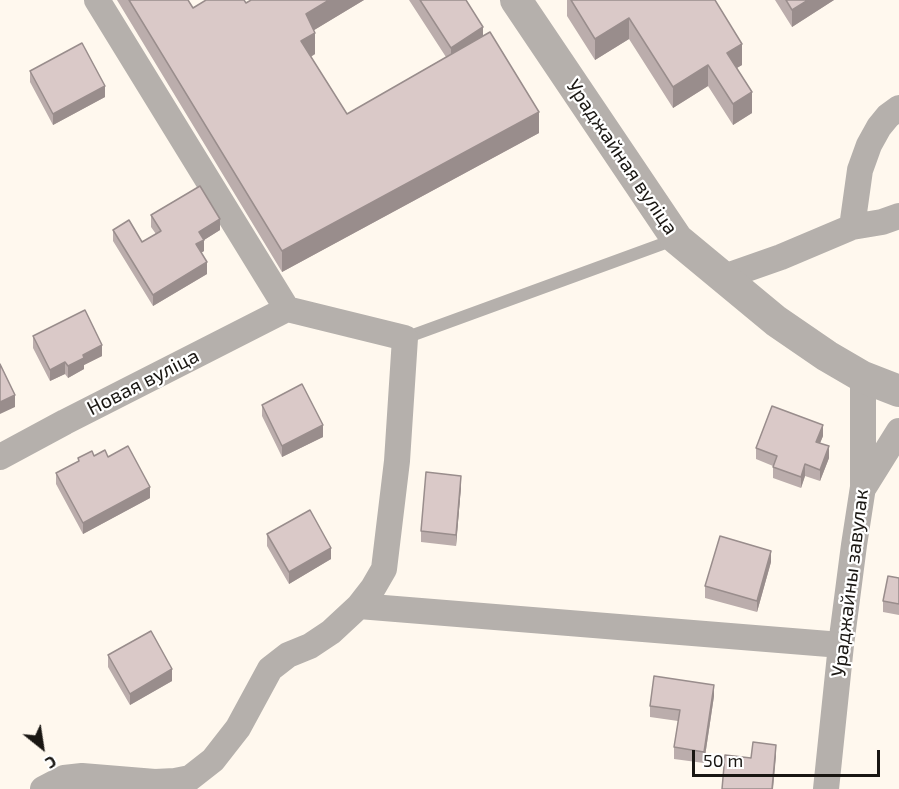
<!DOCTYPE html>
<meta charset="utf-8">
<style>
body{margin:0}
#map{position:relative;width:899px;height:789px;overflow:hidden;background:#fff8ee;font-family:"Exo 2",sans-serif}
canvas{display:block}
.north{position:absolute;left:12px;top:717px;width:60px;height:60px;-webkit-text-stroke:4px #fff;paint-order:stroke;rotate:150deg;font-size:16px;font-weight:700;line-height:24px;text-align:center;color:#191612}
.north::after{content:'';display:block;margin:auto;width:21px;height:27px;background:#191612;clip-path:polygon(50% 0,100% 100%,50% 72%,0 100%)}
.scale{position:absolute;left:692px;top:750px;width:188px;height:27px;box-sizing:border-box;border:3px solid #191612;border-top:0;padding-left:8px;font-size:18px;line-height:21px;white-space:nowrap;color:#191612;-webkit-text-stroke:4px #fff;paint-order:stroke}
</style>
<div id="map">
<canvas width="899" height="789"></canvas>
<div class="north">С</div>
<div class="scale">50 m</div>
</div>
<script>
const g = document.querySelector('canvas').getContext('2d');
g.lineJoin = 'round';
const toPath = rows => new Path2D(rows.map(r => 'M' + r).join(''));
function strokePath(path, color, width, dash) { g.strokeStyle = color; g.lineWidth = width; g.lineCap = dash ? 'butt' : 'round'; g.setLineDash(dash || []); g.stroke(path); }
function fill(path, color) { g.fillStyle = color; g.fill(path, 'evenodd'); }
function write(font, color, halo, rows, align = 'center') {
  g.font = font + ' "Exo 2",sans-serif'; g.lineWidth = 4.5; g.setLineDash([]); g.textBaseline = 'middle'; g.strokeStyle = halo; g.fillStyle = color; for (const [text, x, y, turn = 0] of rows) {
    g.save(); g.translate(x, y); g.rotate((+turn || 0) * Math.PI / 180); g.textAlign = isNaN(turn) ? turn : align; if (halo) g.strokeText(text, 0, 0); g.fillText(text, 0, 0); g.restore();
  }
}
strokePath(toPath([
 [405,338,676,239]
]), '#b5b0ac', 12);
strokePath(toPath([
 [852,227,860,170,869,145,879,127,888,116,899,108],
 [724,277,781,257,852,227,882,222,899,216],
 [0,457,65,422,287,309],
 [864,487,899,431],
 [359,606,841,645],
 [43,789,64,778,82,776,155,782,175,781,190,778,213,760,238,728,270,669,288,655,310,646,331,632,359,606,373,588,384,569,397,461,405,338,287,309,97,0],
 [826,789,841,645,854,545,863,487,863,377]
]), '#b5b0ac', 26);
strokePath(toPath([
 [516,0,677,239,776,321,827,356,863,377,899,391]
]), '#b5b0ac', 32);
fill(toPath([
 [117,0,188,0,193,8,246,3,364,0,314,30,315,54,311,57,347,114,446,57,409,0,466,0,483,35,539,133,282,272],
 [567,0,715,0,742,65,736,68,752,113,733,125,708,86,673,108,629,39,595,60,567,16],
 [775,0,834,0,792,27],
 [30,71,105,97,53,125,30,82],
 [151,215,220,230,204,240,204,251,201,253,207,274,153,306,113,241,113,230,142,242,156,234,151,227],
 [33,336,102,356,84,365,84,369,68,378,65,374,50,381,33,348],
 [262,405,323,437,282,457,262,416],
 [823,436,820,443,829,458,820,481,805,476,801,488,773,478,773,466,756,459,756,448],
 [94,456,108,457,150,498,83,534,56,484,56,473,78,462,78,458],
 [461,487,456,546,421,542,421,531],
 [267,534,331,559,289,584,267,546],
 [771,562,757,612,705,598,705,586],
 [899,578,899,615,883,612,883,601],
 [108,655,172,681,130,705,108,667],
 [714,696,704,763,674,759,674,747,678,721,650,717,650,706]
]), '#bbadac');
fill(toPath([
 [329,0,364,0,306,35,306,14],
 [808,0,834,0,792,27,792,10],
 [629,18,629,39,595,60,595,39],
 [483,27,483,43,451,65,451,48],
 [315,33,315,54,301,62,301,41],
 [742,44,742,65,727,74,727,53],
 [708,65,708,86,673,108,673,87],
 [105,86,105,97,53,125,53,114],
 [752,92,752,113,733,125,733,104],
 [539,112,539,133,282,272,282,251],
 [220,219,220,230,204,240,204,251,196,256,196,244,199,232],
 [207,262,207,274,153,306,153,295],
 [102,345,102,356,84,365,84,369,68,378,68,366,83,355],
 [65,362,65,374,50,381,50,370],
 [15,395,15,407,0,414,0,402],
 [323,425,323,437,282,457,282,446],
 [823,425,823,436,816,453,816,442],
 [829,446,829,458,820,481,820,470],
 [805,464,805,476,801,488,801,477],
 [461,476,461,487,456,546,456,535],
 [150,487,150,498,83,534,83,523],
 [331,548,331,559,289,584,289,572],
 [771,551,771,562,757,612,757,601],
 [172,669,172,681,130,705,130,694],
 [714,685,714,696,704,763,704,752],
 [776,745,776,756,773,789,772,789]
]), '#998d8c');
const building = toPath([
 [129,0,188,0,193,8,206,0,244,0,246,3,251,0,329,0,306,14,315,33,301,41,347,114,490,32,539,112,282,251,129,0],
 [420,0,466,0,483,27,451,48,420,0],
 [571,0,715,0,742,44,727,53,752,92,733,104,708,65,673,87,629,18,595,39,571,0],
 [786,0,808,0,792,10,786,0],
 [82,43,105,86,53,114,30,71,82,43],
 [200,186,220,219,199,232,204,240,196,244,207,262,153,295,113,230,129,220,142,242,161,231,151,215,200,186],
 [85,310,102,345,83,355,84,358,68,366,65,362,50,370,33,336,85,310],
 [0,364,15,395,0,402,0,364],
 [302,384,323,425,282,446,262,405,302,384],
 [772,406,823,425,816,442,829,446,820,470,805,464,801,477,773,467,777,456,756,448,772,406],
 [128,446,150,487,83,523,56,473,79,461,78,458,92,451,94,456,105,450,108,457,128,446],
 [426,472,461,476,456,535,421,531,426,472],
 [310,510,331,548,289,572,267,534,310,510],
 [720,536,771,551,757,601,705,586,720,536],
 [888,576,899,578,899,604,883,601,888,576],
 [151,631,172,669,130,694,108,655,151,631],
 [654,676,714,685,704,752,674,747,680,710,650,706,654,676],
 [753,742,776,745,772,789,722,789,725,755,751,758,753,742]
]);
fill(building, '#dac9c8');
strokePath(building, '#998d8c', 1.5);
write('20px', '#191612', '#fff', [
 ["Ураджайная вуліца",622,157,56],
 ["Новая вуліца",143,382,-27],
 ["Ураджайны завулак",850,583,-83]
]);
</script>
